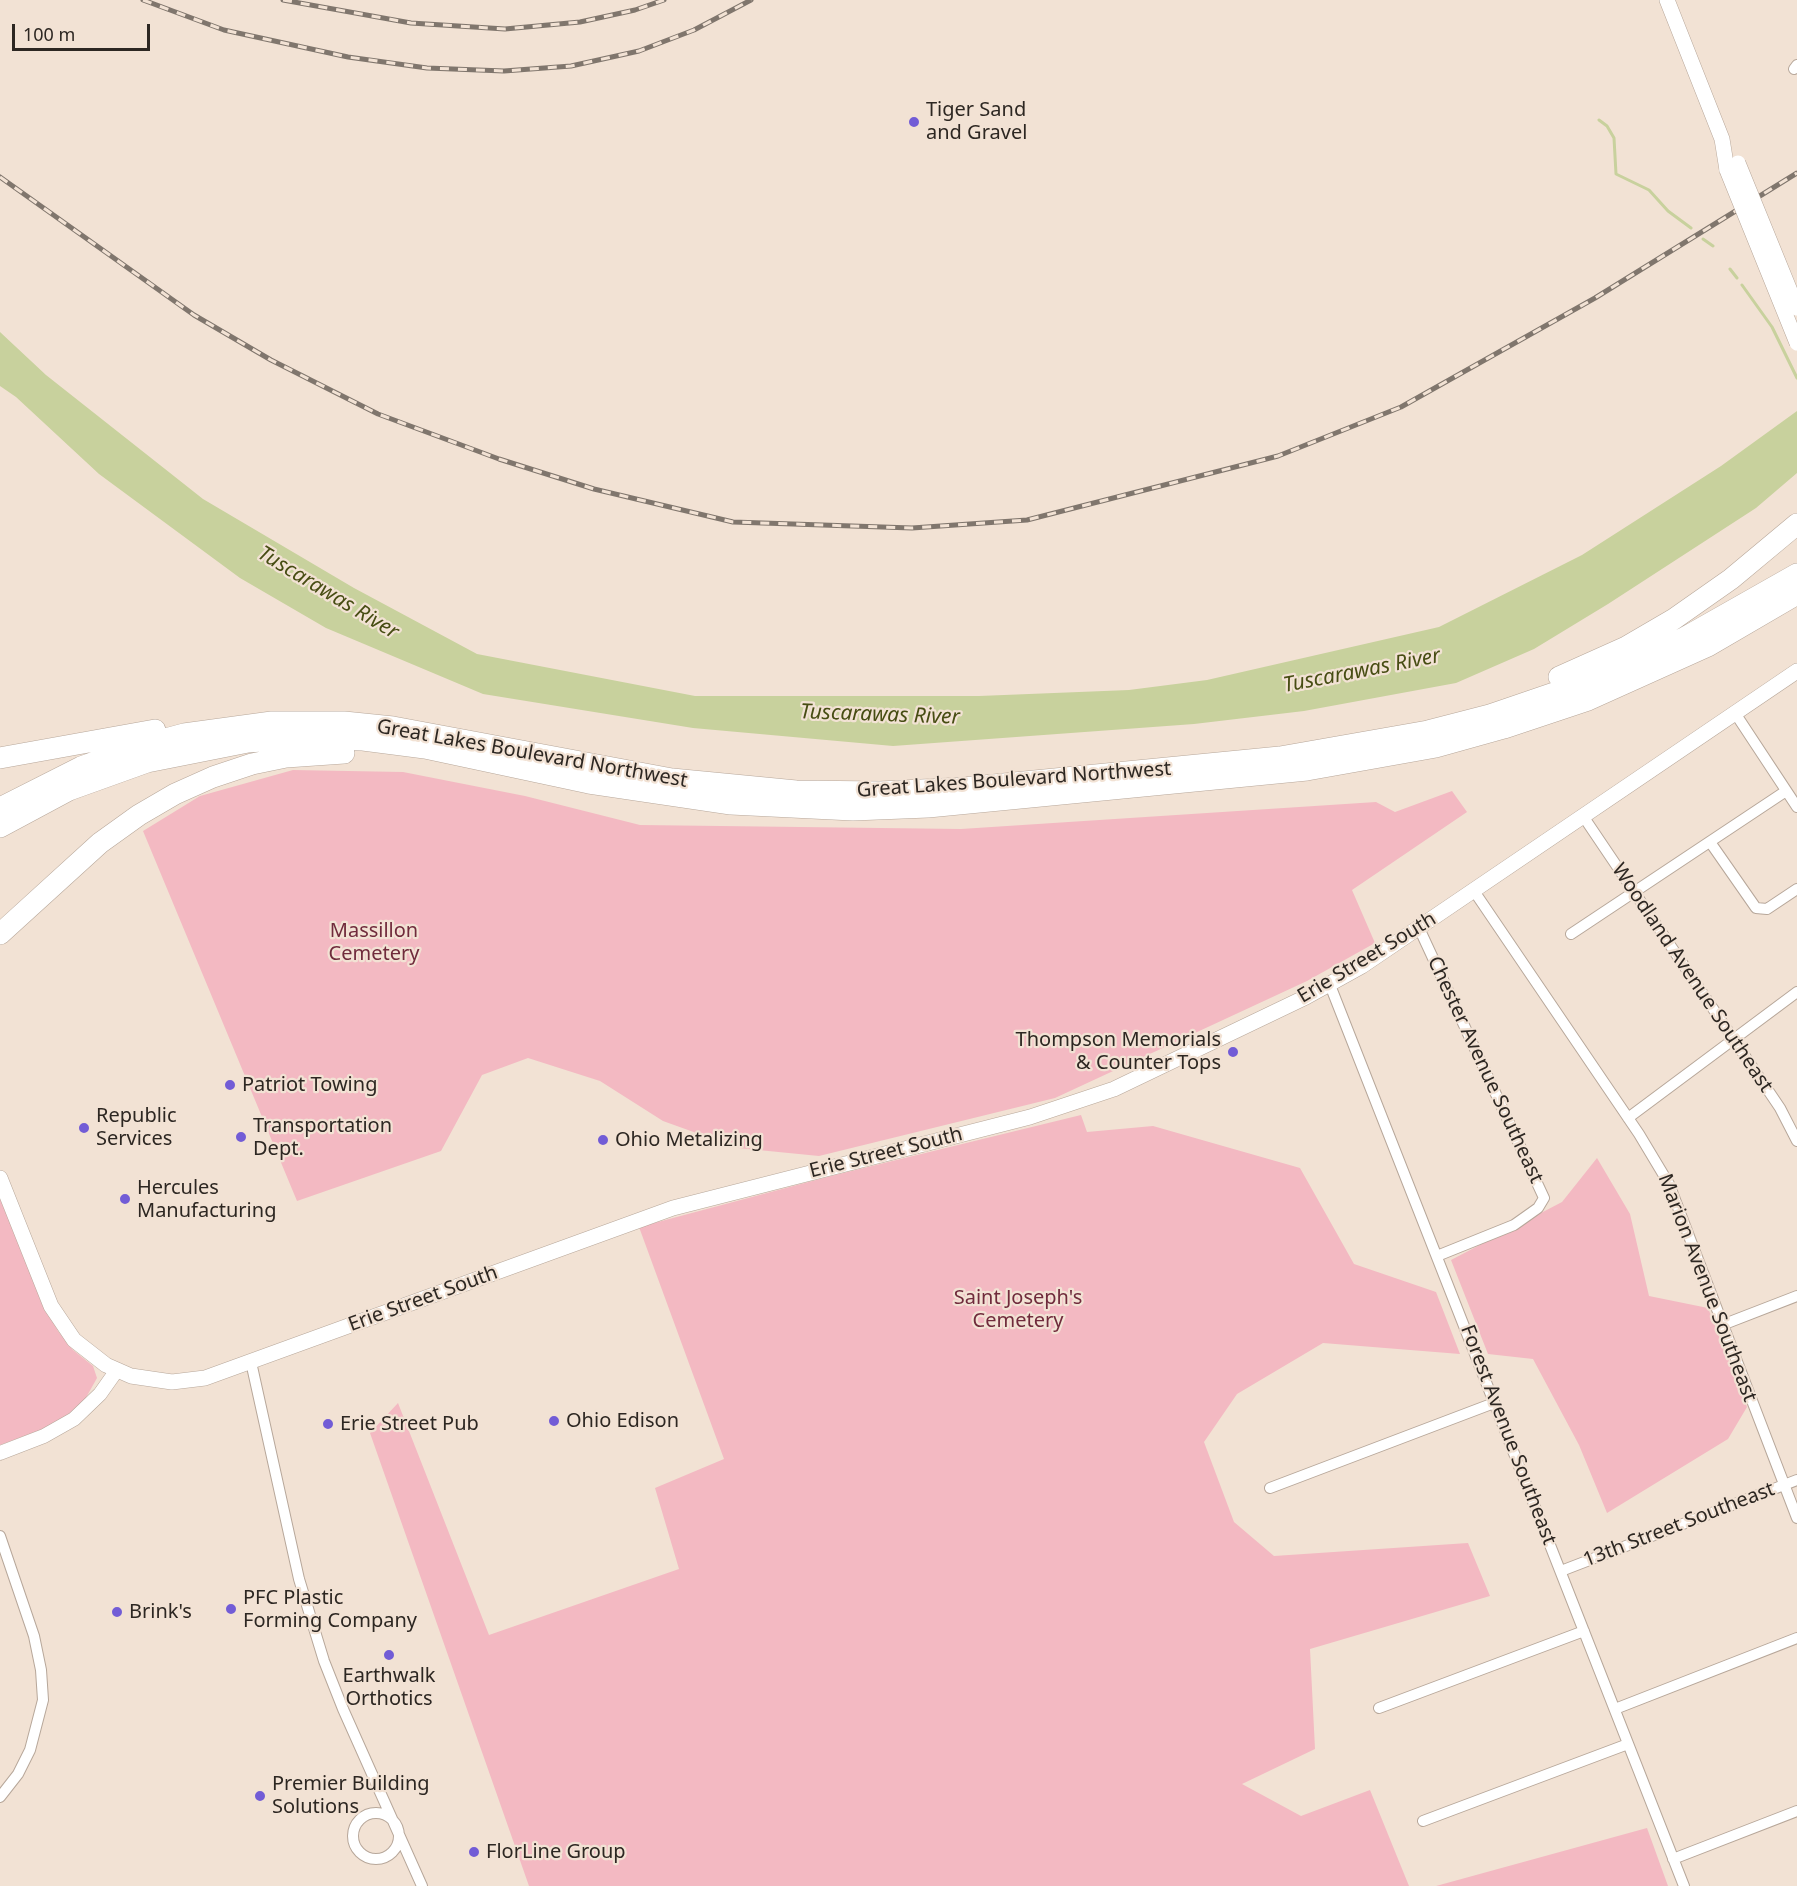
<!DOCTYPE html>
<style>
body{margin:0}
#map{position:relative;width:1797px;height:1886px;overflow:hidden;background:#f2e2d4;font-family:"Noto Sans",sans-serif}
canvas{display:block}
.scale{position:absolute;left:12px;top:24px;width:138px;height:27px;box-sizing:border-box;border:3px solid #2d2722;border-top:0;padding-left:8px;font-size:18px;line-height:21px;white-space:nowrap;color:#2d2722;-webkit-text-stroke:4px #f2e2d4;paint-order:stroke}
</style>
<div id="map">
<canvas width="1797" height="1886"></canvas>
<div class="scale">100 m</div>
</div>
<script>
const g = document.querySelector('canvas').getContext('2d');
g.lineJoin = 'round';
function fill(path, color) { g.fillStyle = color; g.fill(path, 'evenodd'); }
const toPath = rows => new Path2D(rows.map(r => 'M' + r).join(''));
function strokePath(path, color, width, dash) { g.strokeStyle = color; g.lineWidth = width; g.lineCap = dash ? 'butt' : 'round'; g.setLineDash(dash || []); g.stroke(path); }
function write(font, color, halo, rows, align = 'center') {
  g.font = font + ' "Noto Sans",sans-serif'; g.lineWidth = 4.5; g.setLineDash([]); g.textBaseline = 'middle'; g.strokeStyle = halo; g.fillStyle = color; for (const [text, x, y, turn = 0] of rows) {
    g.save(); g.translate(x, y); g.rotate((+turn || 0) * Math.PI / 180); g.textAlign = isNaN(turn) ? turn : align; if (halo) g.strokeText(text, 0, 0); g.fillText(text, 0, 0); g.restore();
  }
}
fill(toPath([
 [293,770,403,772,525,796,640,825,961,829,1376,802,1395,812,1452,791,1467,812,1352,890,1375,943,1307,981,1055,1098,819,1156,738,1148,663,1121,600,1081,528,1058,482,1075,441,1151,297,1201,143,831,200,796],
 [1081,1115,1087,1132,1153,1126,1300,1168,1354,1264,1436,1292,1460,1354,1323,1343,1237,1394,1204,1442,1234,1522,1274,1556,1468,1543,1490,1596,1310,1649,1315,1749,1242,1784,1301,1816,1370,1790,1409,1886,529,1886,370,1433,398,1403,489,1635,679,1569,655,1488,724,1459,639,1227,831,1176],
 [1597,1158,1630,1214,1649,1296,1708,1308,1747,1407,1728,1439,1607,1513,1579,1445,1533,1359,1488,1354,1451,1260,1562,1202],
 [0,1198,41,1301,58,1331,73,1350,93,1366,97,1378,83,1403,54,1425,0,1445],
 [1647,1828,1668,1886,1436,1886]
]), '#f3b9c2');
fill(toPath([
 [0,332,46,375,203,499,354,588,477,654,695,696,979,696,1129,690,1207,680,1439,627,1582,555,1721,466,1797,411,1797,473,1756,508,1608,604,1534,649,1456,683,1304,711,1194,724,893,746,693,728,483,694,326,628,240,578,99,474,16,397,0,386]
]), '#c8d19d');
strokePath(toPath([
 [1599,120,1607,126,1614,138,1616,174,1649,190,1668,211,1691,228],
 [1703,239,1713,246],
 [1730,269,1737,278],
 [1742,285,1772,327,1797,378]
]), '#c8d19d', 3);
const minor = toPath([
 [1794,69,1797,65],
 [1735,713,1797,807],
 [1583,816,1780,1108,1797,1141],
 [1710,842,1756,908,1767,909,1797,889],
 [1474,891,1639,1134,1669,1184,1797,1518],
 [1419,928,1544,1198,1538,1208,1514,1225,1437,1256],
 [1571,934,1786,791],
 [1330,985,1684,1886],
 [1628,1118,1797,992],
 [1722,1325,1797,1296],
 [251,1362,299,1579,324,1661,343,1709,422,1886],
 [1270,1488,1494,1403],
 [0,1536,34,1636,41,1670,43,1700,30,1750,18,1774,0,1797],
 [1561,1571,1797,1480],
 [1379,1708,1584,1631],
 [1615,1709,1797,1638],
 '353 1836a23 23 0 1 1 46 0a23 23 0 1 1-46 0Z',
 [1423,1821,1628,1744],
 [1673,1859,1797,1811]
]);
const tertiary = toPath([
 [0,1453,44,1436,74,1419,100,1394,117,1370]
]);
const secondary = toPath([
 [1667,0,1722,139,1727,170],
 [0,1178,51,1306,74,1340,106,1365,131,1376,172,1382,205,1378,673,1208,1030,1117,1114,1089,1306,997,1362,966,1797,671]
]);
const motorway = toPath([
 [1559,677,1626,647,1674,619,1731,579,1797,524],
 [0,758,155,730],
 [0,808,81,767,140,746,184,734,272,722,344,722,393,727,672,779,796,791,880,792,963,788,1280,757,1428,731,1490,715,1569,688,1684,638,1797,574],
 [0,827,69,790,147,762,248,742,303,738,363,740,425,748,589,783,731,804,853,810,928,807,1307,770,1436,747,1504,728,1588,700,1708,646,1797,594],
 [0,934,100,843,139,815,175,794,213,777,252,764,286,757,344,753]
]);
strokePath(minor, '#b7a79a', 12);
strokePath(tertiary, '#b7a79a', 15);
strokePath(secondary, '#b7a79a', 16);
strokePath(motorway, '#b7a79a', 22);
strokePath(minor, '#fff', 10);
strokePath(tertiary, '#fff', 14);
strokePath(secondary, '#fff', 15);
strokePath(motorway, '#fff', 21);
const rail = toPath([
 [143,0,224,30,348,57,427,68,504,71,571,66,639,51,694,30,751,0],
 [283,0,411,23,505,29,580,22,635,10,664,0],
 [0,177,194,315,271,360,378,414,499,459,594,489,733,522,912,528,1027,520,1278,456,1401,407,1595,298,1797,173]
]);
strokePath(rail, '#80766d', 5);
strokePath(rail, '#f2e2d4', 3, [9]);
const secondaryBridge = toPath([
 [1738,163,1797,308],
 [1727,170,1797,343]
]);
strokePath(secondaryBridge, '#b7a79a', 16, []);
strokePath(secondaryBridge, '#fff', 15);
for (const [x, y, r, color] of [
 [914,122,6,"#725cd6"],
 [1233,1052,6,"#725cd6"],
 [230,1085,6,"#725cd6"],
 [84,1128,6,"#725cd6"],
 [241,1137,6,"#725cd6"],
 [603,1140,6,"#725cd6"],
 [125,1199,6,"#725cd6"],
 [554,1421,6,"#725cd6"],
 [328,1424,6,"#725cd6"],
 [231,1609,6,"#725cd6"],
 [117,1612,6,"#725cd6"],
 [389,1655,6,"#725cd6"],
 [260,1796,6,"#725cd6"],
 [474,1852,6,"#725cd6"]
]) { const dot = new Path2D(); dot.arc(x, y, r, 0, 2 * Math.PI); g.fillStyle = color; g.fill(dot); strokePath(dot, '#f2e2d4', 2); }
write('20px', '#2d2722', '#f2e2d4', [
 ["Tiger Sand",926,110],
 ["and Gravel",926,133],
 ["Thompson Memorials",1221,1040,"right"],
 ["& Counter Tops",1221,1063,"right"],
 ["Patriot Towing",242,1085],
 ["Republic",96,1116],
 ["Services",96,1139],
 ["Transportation",253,1126],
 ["Dept.",253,1149],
 ["Ohio Metalizing",615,1140],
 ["Hercules",137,1188],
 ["Manufacturing",137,1211],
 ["Ohio Edison",566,1421],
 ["Erie Street Pub",340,1424],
 ["PFC Plastic",243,1598],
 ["Forming Company",243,1621],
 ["Brink's",129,1612],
 ["Earthwalk",389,1676,"center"],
 ["Orthotics",389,1699,"center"],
 ["Premier Building",272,1784],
 ["Solutions",272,1807],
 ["FlorLine Group",486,1852]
], 'left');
write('20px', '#2d2722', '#f2e2d4', [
 ["Great Lakes Boulevard Northwest",532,754,10],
 ["Great Lakes Boulevard Northwest",1014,780,-4],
 ["Erie Street South",1367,958,-31],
 ["Woodland Avenue Southeast",1692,978,56],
 ["Chester Avenue Southeast",1485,1070,65],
 ["Erie Street South",886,1153,-14],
 ["Marion Avenue Southeast",1707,1288,69],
 ["Erie Street South",423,1299,-20],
 ["Forest Avenue Southeast",1508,1435,69],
 ["13th Street Southeast",1679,1525,-21]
]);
write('20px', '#702b3c', '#f2e2d4', [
 ["Massillon",374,931],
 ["Cemetery",374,954],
 ["Saint Joseph's",1018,1298],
 ["Cemetery",1018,1321]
]);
write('italic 21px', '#474d13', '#f2e2d4', [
 ["Tuscarawas River",328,593,31],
 ["Tuscarawas River",1362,671,-11],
 ["Tuscarawas River",880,715,2]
]);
</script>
